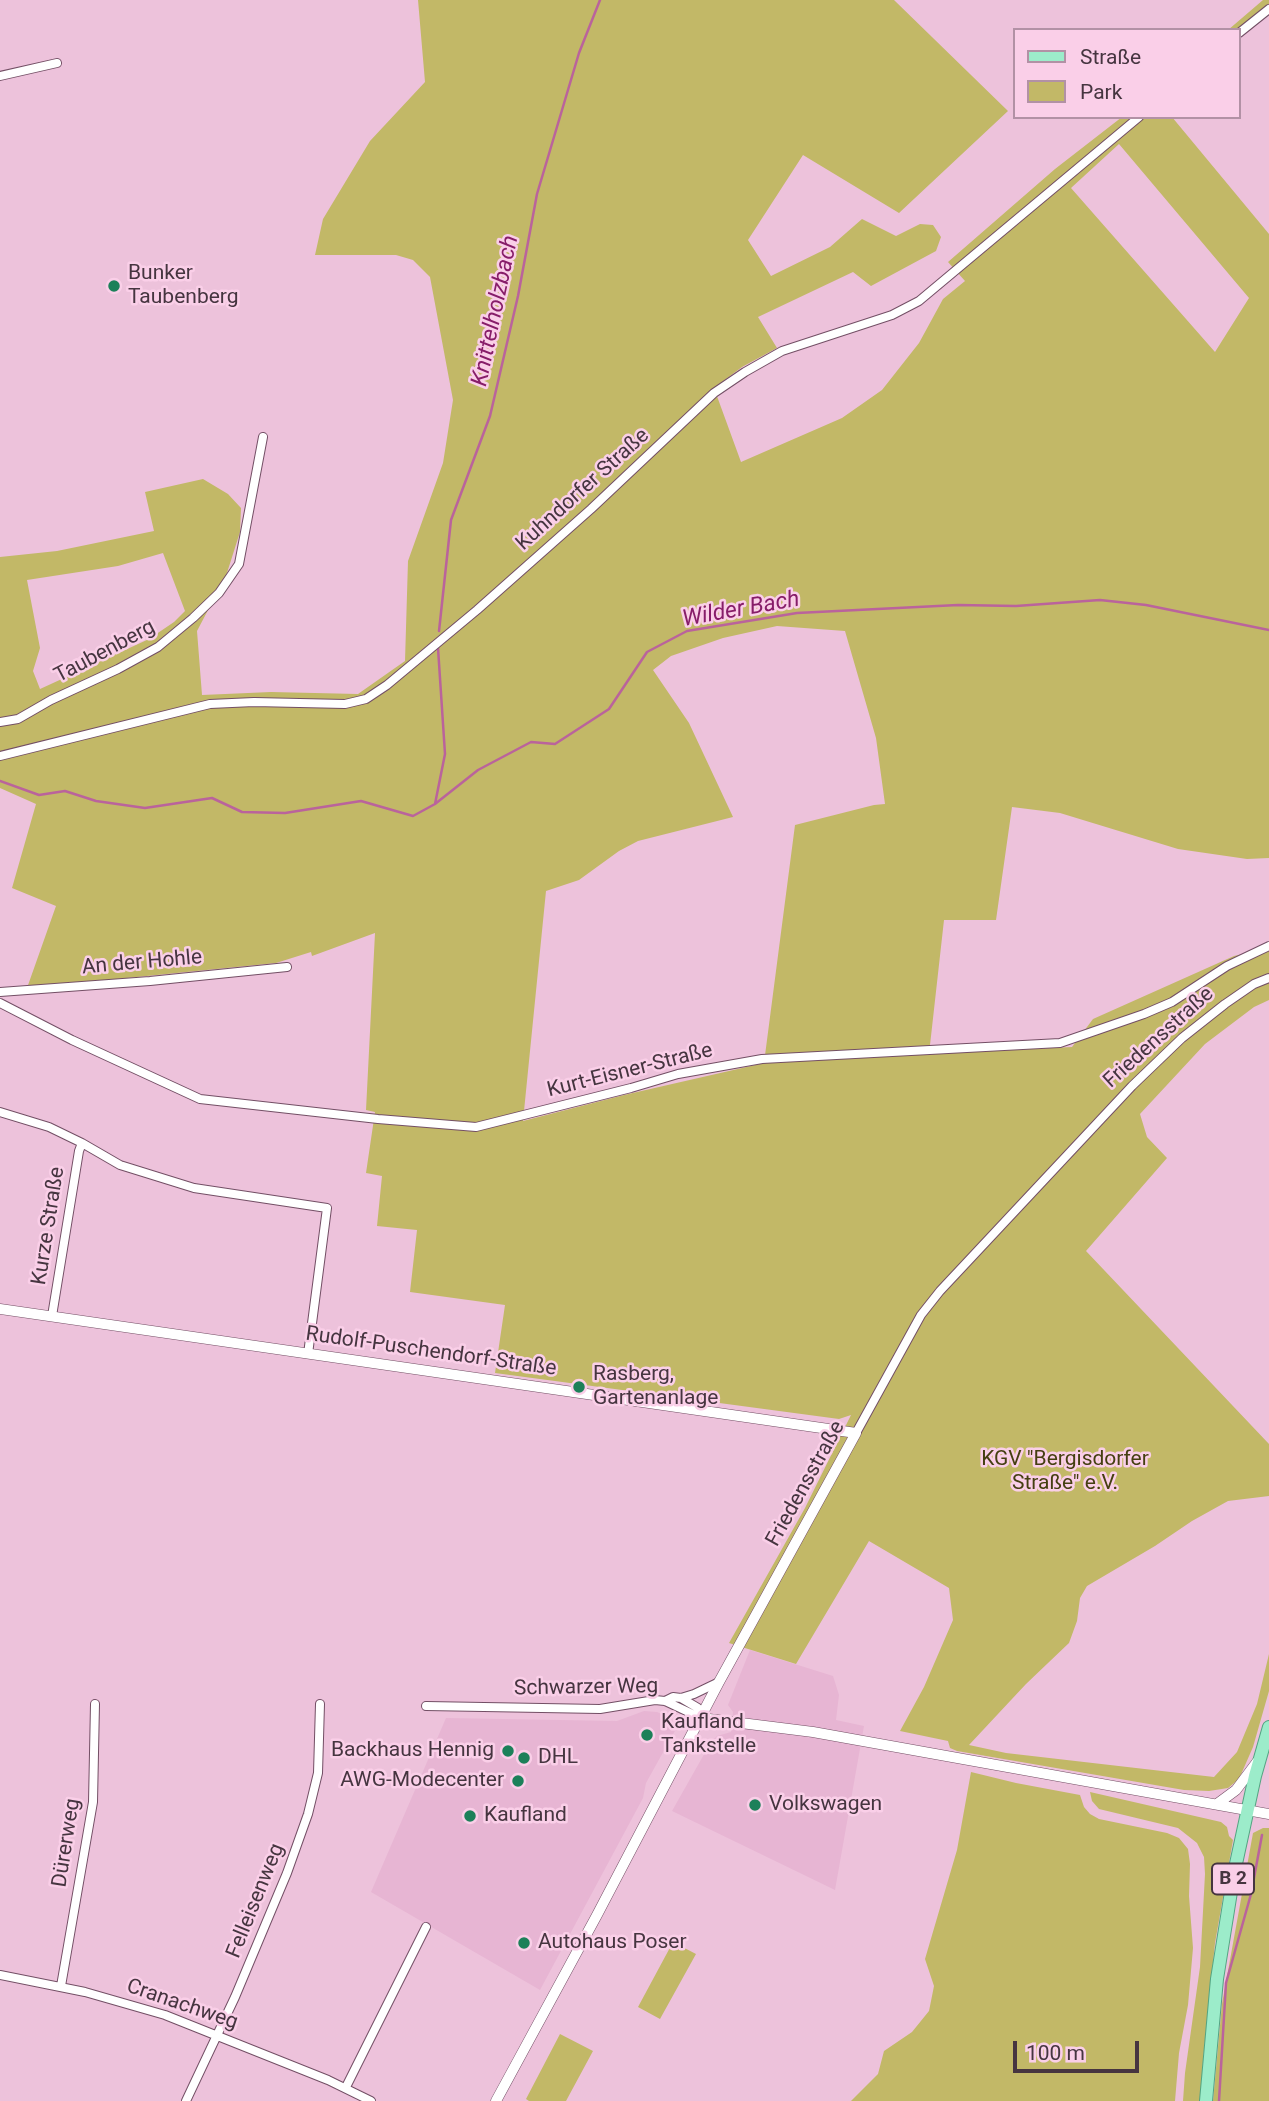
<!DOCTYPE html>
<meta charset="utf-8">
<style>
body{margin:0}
#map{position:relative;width:1269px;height:2101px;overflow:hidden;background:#edc2db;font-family:Roboto,sans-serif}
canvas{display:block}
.legend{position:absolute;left:1013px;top:28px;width:228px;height:91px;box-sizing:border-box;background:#facfe8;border:2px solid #b291a5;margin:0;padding:9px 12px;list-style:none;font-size:21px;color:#463540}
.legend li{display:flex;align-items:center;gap:14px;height:35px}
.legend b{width:35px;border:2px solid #b291a5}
.scale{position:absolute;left:1013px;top:2041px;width:126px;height:32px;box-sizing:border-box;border:4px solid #463540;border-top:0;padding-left:9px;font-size:21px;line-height:24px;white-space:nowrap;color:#463540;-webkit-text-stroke:5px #facfe8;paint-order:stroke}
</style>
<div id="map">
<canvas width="1269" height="2101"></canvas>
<ul class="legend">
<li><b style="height:9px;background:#9cecca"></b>Straße</li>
<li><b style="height:19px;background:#c2b867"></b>Park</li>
</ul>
<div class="scale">100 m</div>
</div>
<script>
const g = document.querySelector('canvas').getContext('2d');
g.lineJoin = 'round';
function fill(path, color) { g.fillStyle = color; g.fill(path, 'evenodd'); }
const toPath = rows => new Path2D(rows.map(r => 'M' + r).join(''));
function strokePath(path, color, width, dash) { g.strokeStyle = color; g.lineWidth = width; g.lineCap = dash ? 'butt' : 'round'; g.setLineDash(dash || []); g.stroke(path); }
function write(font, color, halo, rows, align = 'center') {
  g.font = font + ' Roboto,sans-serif'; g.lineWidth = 5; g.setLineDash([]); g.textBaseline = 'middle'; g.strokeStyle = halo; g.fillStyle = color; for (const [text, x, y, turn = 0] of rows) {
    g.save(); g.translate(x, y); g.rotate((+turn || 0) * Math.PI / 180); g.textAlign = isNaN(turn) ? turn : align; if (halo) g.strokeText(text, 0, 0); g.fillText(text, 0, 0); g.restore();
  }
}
fill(toPath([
 [750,1650,833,1676,839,1695,836,1720,864,1726,835,1890,672,1811,711,1742,717,1736,731,1732,733,1712,728,1705],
 [644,1711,657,1712,671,1718,676,1729,646,1783,643,1798,540,1990,371,1892,446,1718,617,1721]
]), '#e7b5d3');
fill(toPath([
 [418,0,894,0,1008,111,899,213,803,155,748,240,771,276,830,247,862,219,896,236,920,224,933,225,941,237,936,251,871,286,853,272,758,317,777,348,742,367,714,388,741,462,842,418,882,390,919,343,943,299,965,281,948,262,1055,169,1122,117,1172,117,1269,234,1269,858,1247,859,1178,849,1060,813,1012,807,996,920,944,920,929,1054,1072,1047,1093,1019,1234,956,1269,948,1269,1000,1254,1007,1205,1044,1140,1114,1147,1137,1167,1158,1086,1251,1269,1444,1269,1496,1228,1501,1192,1521,1155,1546,1087,1586,1080,1598,1077,1621,1069,1643,1026,1684,969,1745,1006,1753,1214,1777,1237,1752,1257,1704,1269,1654,1269,1691,1253,1747,1239,1779,1228,1788,1209,1791,1184,1790,957,1751,950,1748,948,1741,900,1731,924,1687,953,1620,949,1588,869,1541,796,1664,729,1643,805,1508,851,1415,839,1419,495,1373,505,1305,410,1292,417,1230,377,1226,382,1176,366,1173,375,1112,366,1110,375,933,312,956,311,952,276,963,27,988,56,906,12,888,36,804,0,788,0,557,57,551,154,531,145,492,203,479,228,494,241,508,240,532,226,576,197,631,202,695,271,692,358,694,405,661,408,561,443,463,453,400,430,277,413,260,396,255,315,255,323,219,370,141,425,82],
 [1119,144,1249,298,1215,352,1071,188],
 [163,553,185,611,174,622,149,639,40,689,33,671,40,648,27,580,118,566],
 [777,626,845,631,876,738,885,804,874,805,795,825,764,1063,624,1095,523,1121,546,891,579,880,619,851,638,841,733,817,689,723,653,670,671,656,723,638],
 [1263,0,1269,0,1269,5,1239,30,1228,30],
 [971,1772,1016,1783,1080,1795,1084,1807,1090,1814,1099,1819,1167,1833,1179,1838,1188,1849,1190,1864,1189,1896,1193,1948,1188,2005,1179,2053,1175,2101,851,2101,878,2074,884,2051,912,2032,929,2011,934,1986,925,1959,957,1850],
 [1090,1792,1221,1822,1227,1827,1229,1836,1233,1840,1215,1943,1203,2060,1201,2101,1183,2101,1185,2073,1200,1967,1205,1874,1204,1857,1197,1843,1178,1828,1099,1809,1092,1801],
 [1263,1828,1269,1828,1269,2101,1213,2101,1222,2004,1253,1833],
 [673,1942,696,1954,660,2019,638,2007],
 [560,2034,593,2051,566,2101,529,2101,526,2099]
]), '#c2b867');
strokePath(toPath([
 [439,631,451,520,490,416,518,296,537,194,579,53,600,0],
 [0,781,39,795,65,791,96,801,145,808,212,798,242,812,285,813,361,801,413,816,435,804,478,770,531,742,555,744,609,709,647,652,687,631,797,613,958,605,1016,606,1100,600,1146,605,1269,630],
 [435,804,445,754,438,648],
 [1219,2101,1226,1983,1251,1894,1262,1835]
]), '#ba639c', 2.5);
const minor = toPath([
 [1239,33,1269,9],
 [0,76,57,63],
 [0,722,18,719,51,700,118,669,158,647,193,618,219,593,239,564,263,437],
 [0,756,210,704,254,702,345,704,366,699,387,685,477,610,591,509,714,393,745,372,782,351,892,315,919,301,1139,117],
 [0,992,150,981,287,967],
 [0,1003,72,1040,200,1099,378,1119,476,1127,631,1088,678,1074,762,1059,1060,1043,1144,1014,1172,1002,1227,966,1269,946],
 [0,1112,49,1127,82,1143,120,1165,194,1188,327,1208,308,1354],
 [52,1316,79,1151,82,1143],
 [856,1433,921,1315,940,1291,1132,1086,1182,1038,1225,1004,1254,984,1269,978],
 [681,1698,698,1708,701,1718],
 [665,1701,673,1697,681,1698,694,1694,719,1682],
 [426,1706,600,1709,655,1700,665,1701,701,1718],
 [0,1975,85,1992,165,2015,328,2080,371,2101],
 [61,1986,93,1802,95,1704],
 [346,2087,426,1927],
 [186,2101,235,1997,287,1873,308,1814,318,1773,320,1704]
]);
const tertiary = toPath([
 [0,1309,856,1433,719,1682,597,1915,496,2101],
 [701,1718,813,1732,1269,1814],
 [1217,1804,1236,1790,1257,1762]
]);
const primary = toPath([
 [1206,2101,1217,1979,1234,1873,1255,1776,1269,1727]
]);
strokePath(minor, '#734f65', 10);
strokePath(tertiary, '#734f65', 11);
strokePath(primary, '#53a482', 14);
strokePath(minor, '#fff', 8);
strokePath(tertiary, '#fff', 10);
strokePath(primary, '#9cecca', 12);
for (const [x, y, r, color] of [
 [114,286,7,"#1c8059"],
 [579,1387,7,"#1c8059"],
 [647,1735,7,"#1c8059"],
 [508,1751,7,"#1c8059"],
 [524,1758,7,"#1c8059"],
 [518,1781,7,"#1c8059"],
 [755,1805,7,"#1c8059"],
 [470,1816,7,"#1c8059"],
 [524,1943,7,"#1c8059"]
]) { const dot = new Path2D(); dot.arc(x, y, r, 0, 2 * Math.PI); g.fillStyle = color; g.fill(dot); strokePath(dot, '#facfe8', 2.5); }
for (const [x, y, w] of [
 [1233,1879,42]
]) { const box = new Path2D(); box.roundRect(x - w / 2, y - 15.5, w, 31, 5); g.fillStyle = '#facfe8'; g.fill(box); strokePath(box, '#463540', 2); }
write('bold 19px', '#463540', null, [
 ["B 2",1233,1879]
]);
write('21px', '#463540', '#facfe8', [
 ["Bunker",128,274],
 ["Taubenberg",128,298],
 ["Rasberg,",593,1375],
 ["Gartenanlage",593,1399],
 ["Kaufland",661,1723],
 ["Tankstelle",661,1747],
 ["Backhaus Hennig",494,1751,"right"],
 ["DHL",538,1758],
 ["AWG-Modecenter",504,1781,"right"],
 ["Volkswagen",769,1805],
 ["Kaufland",484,1816],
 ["Autohaus Poser",538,1943]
], 'left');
write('21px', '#463540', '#facfe8', [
 ["Kuhndorfer Straße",583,490,-42],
 ["Taubenberg",105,652,-28],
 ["An der Hohle",142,963,-5],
 ["Friedensstraße",1159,1038,-42],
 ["Kurt-Eisner-Straße",630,1071,-14],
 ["Kurze Straße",49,1226,-81],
 ["Rudolf-Puschendorf-Straße",431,1352,8],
 ["Friedensstraße",806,1484,-61],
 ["Schwarzer Weg",586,1688,-1],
 ["Dürerweg",67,1843,-81],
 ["Felleisenweg",256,1901,-68],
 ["Cranachweg",182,2005,19]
]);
write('21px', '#453f11', '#facfe8', [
 ["KGV \"Bergisdorfer",1065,1460],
 ["Straße\" e.V.",1065,1484]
]);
write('italic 23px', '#871d69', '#facfe8', [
 ["Knittelholzbach",496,311,-78],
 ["Wilder Bach",741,610,-10]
]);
</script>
